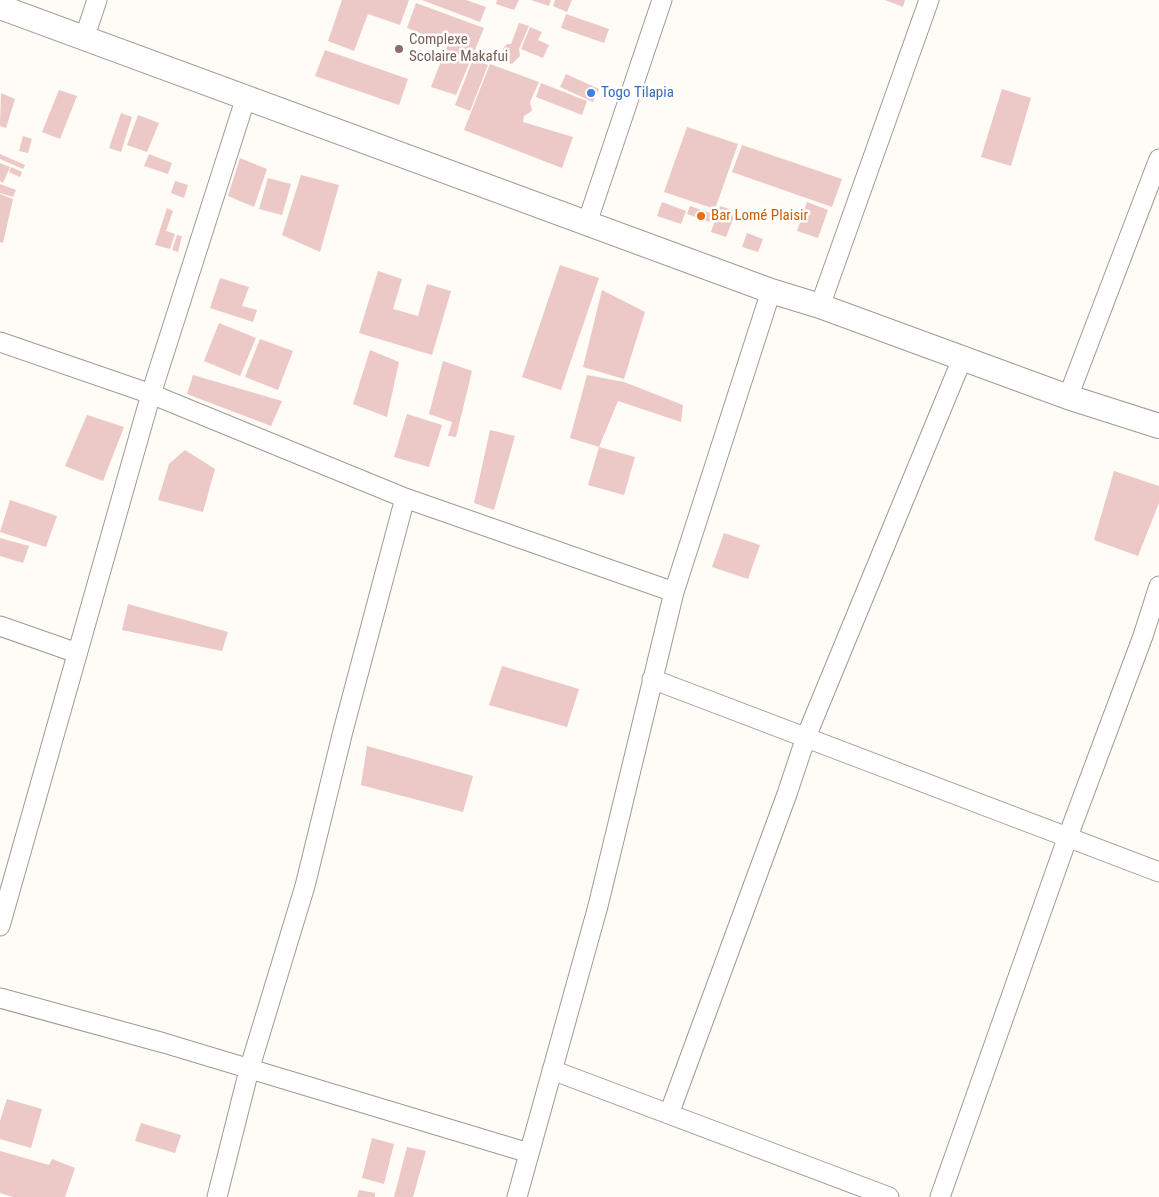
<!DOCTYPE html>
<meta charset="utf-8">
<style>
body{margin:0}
canvas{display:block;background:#fffbf6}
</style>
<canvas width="1159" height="1197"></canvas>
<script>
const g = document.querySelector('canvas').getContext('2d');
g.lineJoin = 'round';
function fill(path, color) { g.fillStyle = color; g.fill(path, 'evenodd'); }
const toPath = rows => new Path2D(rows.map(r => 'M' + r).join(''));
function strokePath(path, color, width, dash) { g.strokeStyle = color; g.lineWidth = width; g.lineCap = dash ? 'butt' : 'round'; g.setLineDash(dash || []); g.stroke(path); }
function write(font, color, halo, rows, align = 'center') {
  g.font = font + ' "Roboto Condensed",sans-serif'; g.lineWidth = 5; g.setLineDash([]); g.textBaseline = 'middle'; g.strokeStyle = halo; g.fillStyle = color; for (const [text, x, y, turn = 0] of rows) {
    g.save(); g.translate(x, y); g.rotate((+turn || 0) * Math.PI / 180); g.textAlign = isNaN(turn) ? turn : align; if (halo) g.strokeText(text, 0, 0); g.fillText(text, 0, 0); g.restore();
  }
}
fill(toPath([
 [342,0,409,0,400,25,368,14,354,51,328,41],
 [422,0,466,0,486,7,480,22],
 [497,0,519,0,514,10,496,4],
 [531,0,551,0,549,6],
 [555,0,572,0,567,12,553,6],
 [885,0,905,0,903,7],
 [416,3,484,28,456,95,431,87,448,44,407,28],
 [566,14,609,29,604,43,561,28],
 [519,23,529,26,519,49,520,56,512,64,506,62,502,56,502,50,507,44,511,44],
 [530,27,542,32,538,40,549,45,543,58,521,49],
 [479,48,491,52,488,61,475,56],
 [325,50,408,79,399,105,315,76],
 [473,59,488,65,470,111,455,105],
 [490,64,539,82,530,102,532,111,524,116,523,122,573,137,562,168,464,130],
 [566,74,599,89,593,102,560,87],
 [541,83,587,101,582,115,536,97],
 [1002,89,1031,98,1011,166,981,157],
 [59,90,77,96,60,139,42,132],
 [1,93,15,99,6,128,0,126],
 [121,113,132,117,121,152,109,148],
 [138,115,159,123,147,152,127,145],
 [687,127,738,144,715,209,664,192],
 [23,136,32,139,28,153,19,151],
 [742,145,842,179,832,207,732,172],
 [0,154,25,165,23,169,0,159],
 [149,154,172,163,168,174,144,166],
 [240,158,267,169,254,207,228,196],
 [0,163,10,167,3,183,0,181],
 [11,167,22,172,20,177,9,172],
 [301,175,339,185,320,252,282,235],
 [268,178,291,184,282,215,259,209],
 [175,181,188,185,184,198,171,193],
 [0,184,16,190,13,197,0,193],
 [0,194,13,199,3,243,0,242],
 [662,202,686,211,681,224,657,216],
 [807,202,828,210,818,238,797,231],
 [690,206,713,214,710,222,687,214],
 [720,206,736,211,726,237,711,232],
 [167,208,173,211,166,231,175,234,170,249,155,245],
 [747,233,763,239,758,252,742,247],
 [177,235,182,236,178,252,172,250],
 [560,265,599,278,561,390,522,377],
 [378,271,402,279,393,309,418,316,427,284,451,291,432,355,359,333],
 [220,278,249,287,242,306,257,310,253,322,210,308],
 [602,290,645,312,624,379,583,367],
 [219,323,256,338,240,376,204,361],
 [260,339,293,351,278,390,245,377],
 [370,350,399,362,387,417,353,404],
 [443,361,472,371,456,437,448,436,452,422,429,414],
 [193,375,282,401,271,426,187,394],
 [587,375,624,382,683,405,681,422,618,401,599,447,570,438],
 [407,414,442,425,429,467,394,457],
 [87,415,124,427,103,481,65,466],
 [490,430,515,436,494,510,474,503],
 [599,447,635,457,624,495,588,485],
 [185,450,215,469,203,512,158,500,169,464],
 [1114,471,1159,486,1159,503,1138,556,1094,540],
 [10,500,57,516,46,547,0,532],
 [724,533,760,545,748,579,712,567],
 [0,538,29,546,23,563,0,556],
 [128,604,228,632,222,651,122,630],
 [502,666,579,689,567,727,489,705],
 [367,746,473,776,463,812,361,785],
 [7,1099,42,1109,31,1148,0,1139,0,1121],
 [141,1123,181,1135,175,1153,135,1141],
 [372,1138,394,1144,384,1184,362,1178],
 [407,1147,426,1151,413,1197,394,1197],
 [0,1151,49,1165,52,1159,75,1168,65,1197,13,1197,0,1193],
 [359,1190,375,1193,375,1197,357,1197]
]), '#ecc8c7');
const minor = toPath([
 [84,39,97,0],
 [587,223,662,0],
 [820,306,929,0],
 [0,342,151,394,405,498,674,592],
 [1068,397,1159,159],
 [0,626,77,653],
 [652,679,1159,872],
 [0,926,151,394,246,97],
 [0,998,164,1043,529,1153],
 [552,1070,889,1197],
 [669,1114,787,794,806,737,962,359],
 [217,1197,249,1070,305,886,343,731,405,498],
 [517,1197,598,906,674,592,771,291],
 [940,1197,1067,839,1143,636,1159,586]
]);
const tertiary = toPath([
 [0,7,771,291,820,306,1068,397,1159,426]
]);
strokePath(minor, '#9f9a96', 21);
strokePath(tertiary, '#9f9a96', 26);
strokePath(minor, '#fff', 19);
strokePath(tertiary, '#fff', 24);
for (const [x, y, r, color] of [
 [399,49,5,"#8d6e63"],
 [591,93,5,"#3f7fe0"],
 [701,216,5,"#e8710a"]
]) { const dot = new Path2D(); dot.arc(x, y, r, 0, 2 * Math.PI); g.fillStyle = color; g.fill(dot); strokePath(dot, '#fff', 2); }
write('15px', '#785e54', '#fff', [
 ["Complexe",409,40],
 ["Scolaire Makafui",409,57]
], 'left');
write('15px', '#366cbe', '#fff', [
 ["Togo Tilapia",601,93]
], 'left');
write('15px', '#c56008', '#fff', [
 ["Bar Lomé Plaisir",711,216]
], 'left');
</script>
